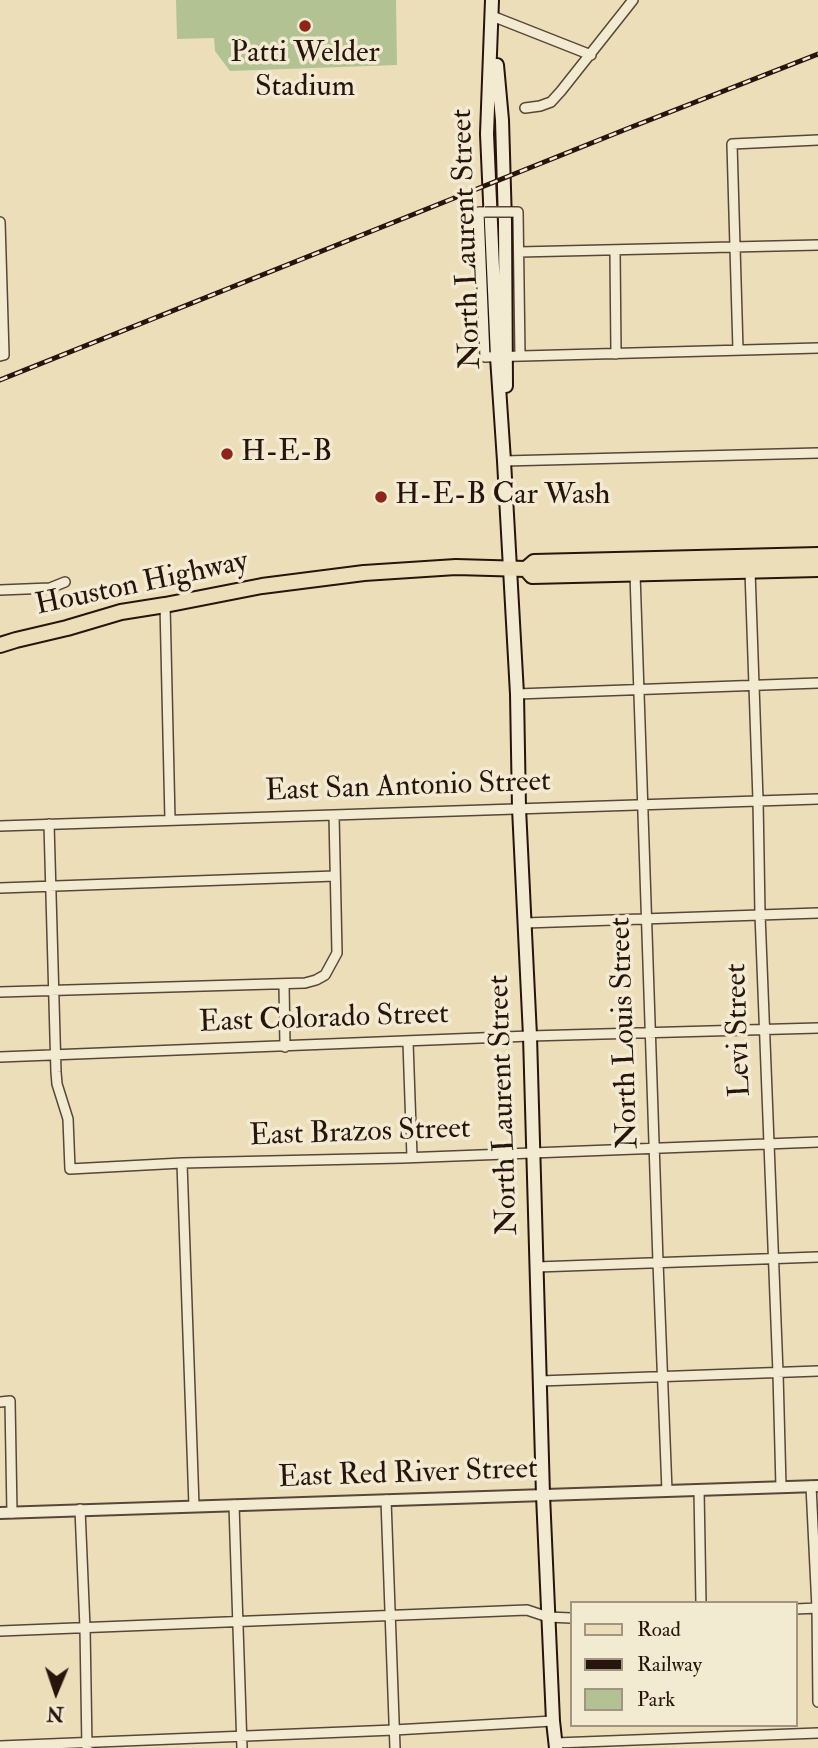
<!DOCTYPE html>
<style>
body{margin:0}
#map{position:relative;width:818px;height:1748px;overflow:hidden;background:#ecdeb9;font-family:"IM FELL Double Pica",serif}
canvas{display:block}
.legend{position:absolute;left:570px;top:1601px;width:228px;height:126px;box-sizing:border-box;background:#f3ead2;border:2px solid #a19483;margin:0;padding:9px 12px;list-style:none;font-size:21px;color:#26140d}
.legend li{display:flex;align-items:center;gap:14px;height:35px}
.legend b{width:35px;border:2px solid #a19483}
.north{position:absolute;left:21px;top:1657px;width:70px;height:70px;-webkit-text-stroke:5px #f3ead2;paint-order:stroke;rotate:182deg;font-size:19px;font-weight:700;line-height:28px;text-align:center;color:#26140d}
.north::after{content:'';display:block;margin:auto;width:24px;height:32px;background:#26140d;clip-path:polygon(50% 0,100% 100%,50% 72%,0 100%)}
</style>
<div id="map">
<canvas width="818" height="1748"></canvas>
<ul class="legend">
<li><b style="height:9px;background:#ecdeb9"></b>Road</li>
<li><b style="height:9px;background:#26140d"></b>Railway</li>
<li><b style="height:19px;background:#b3c293"></b>Park</li>
</ul>
<div class="north">N</div>
</div>
<script>
const g = document.querySelector('canvas').getContext('2d');
g.lineJoin = 'round';
function fill(path, color) { g.fillStyle = color; g.fill(path, 'evenodd'); }
const toPath = rows => new Path2D(rows.map(r => 'M' + r).join(''));
function strokePath(path, color, width, dash) { g.strokeStyle = color; g.lineWidth = width; g.lineCap = dash ? 'butt' : 'round'; g.setLineDash(dash || []); g.stroke(path); }
function write(font, color, halo, rows, align = 'center') {
  g.font = font + ' "IM FELL Double Pica",serif'; g.lineWidth = 7; g.setLineDash([]); g.textBaseline = 'middle'; g.strokeStyle = halo; g.fillStyle = color; for (const [text, x, y, turn = 0] of rows) {
    g.save(); g.translate(x, y); g.rotate((+turn || 0) * Math.PI / 180); g.textAlign = isNaN(turn) ? turn : align; if (halo) g.strokeText(text, 0, 0); g.fillText(text, 0, 0); g.restore();
  }
}
fill(toPath([
 [176,0,396,0,397,65,230,71,215,51,214,38,177,39]
]), '#b3c293');
const minor = toPath([
 [492,16,591,55],
 [525,108,540,106,551,102,561,91,633,0],
 [485,212,479,212,485,357,818,348],
 [511,212,518,212,520,356],
 [0,222,4,355,0,356],
 [615,251,616,354],
 [519,252,818,245],
 [738,350,732,144,818,140],
 [504,461,818,453],
 [750,571,758,800,760,914,778,1373,781,1487],
 [635,574,658,1262,667,1491],
 [0,590,50,588,65,582],
 [165,605,170,820],
 [517,694,818,683],
 [49,824,56,1072,57,1084,68,1119,70,1169,182,1163,402,1158,818,1142],
 [0,826,818,799],
 [0,888,335,876],
 [525,923,818,913],
 [284,984,285,1047],
 [0,992,305,983,316,980,325,975,337,953,334,815],
 [408,1042,412,1157],
 [0,1057,530,1036,818,1028],
 [182,1163,194,1506],
 [537,1267,818,1257],
 [540,1381,818,1371],
 [0,1402,10,1401,12,1513],
 [811,1486,817,1608,818,1702],
 [699,1490,701,1603],
 [386,1500,395,1748],
 [234,1505,242,1748],
 [80,1509,85,1628,87,1748],
 [795,1609,818,1608],
 [0,1631,527,1610,548,1617,571,1618],
 [556,1743,818,1733],
 [0,1746,394,1730,553,1721]
]);
const tertiary = toPath([
 [0,1513,818,1486]
]);
const secondary = toPath([
 [492,0,487,134,497,357,504,461,517,694,519,808,530,1036,543,1495,553,1721,556,1748],
 [497,65,502,120,505,223,506,386]
]);
const primary = toPath([
 [526,569,532,576,818,569],
 [0,645,16,640,67,628,121,612,165,605,262,586,364,573,456,567,526,569,534,562,818,555]
]);
strokePath(minor, '#584638', 12);
strokePath(tertiary, '#584638', 14);
strokePath(secondary, '#26140d', 16);
strokePath(primary, '#26140d', 18);
strokePath(minor, '#f3ead2', 9);
strokePath(tertiary, '#f3ead2', 10);
strokePath(secondary, '#f3ead2', 12);
strokePath(primary, '#ecdeb9', 14);
const rail = toPath([
 [0,380,629,128,818,54]
]);
strokePath(rail, '#26140d', 5);
strokePath(rail, '#f3ead2', 2.5, [8]);
const minorBridge = toPath([
 [485,212,511,212]
]);
strokePath(minorBridge, '#584638', 12, []);
strokePath(minorBridge, '#f3ead2', 9);
for (const [x, y, r, color] of [
 [305,26,7,"#8f2418"],
 [227,454,7,"#8f2418"],
 [381,497,7,"#8f2418"]
]) { const dot = new Path2D(); dot.arc(x, y, r, 0, 2 * Math.PI); g.fillStyle = color; g.fill(dot); strokePath(dot, '#f3ead2', 2.5); }
write('30px', '#26140d', '#f3ead2', [
 ["Patti Welder",305,55,"center"],
 ["Stadium",305,89,"center"],
 ["H-E-B",241,454],
 ["H-E-B Car Wash",395,497]
], 'left');
write('30px', '#26140d', '#f3ead2', [
 ["North Laurent Street",468,239,-92],
 ["Houston Highway",142,585,-12],
 ["East San Antonio Street",408,788,-2],
 ["East Colorado Street",324,1020,-2],
 ["Levi Street",740,1030,-92],
 ["North Louis Street",626,1033,-92],
 ["North Laurent Street",505,1105,-92],
 ["East Brazos Street",360,1134,-2],
 ["East Red River Street",408,1475,-2]
]);
</script>
